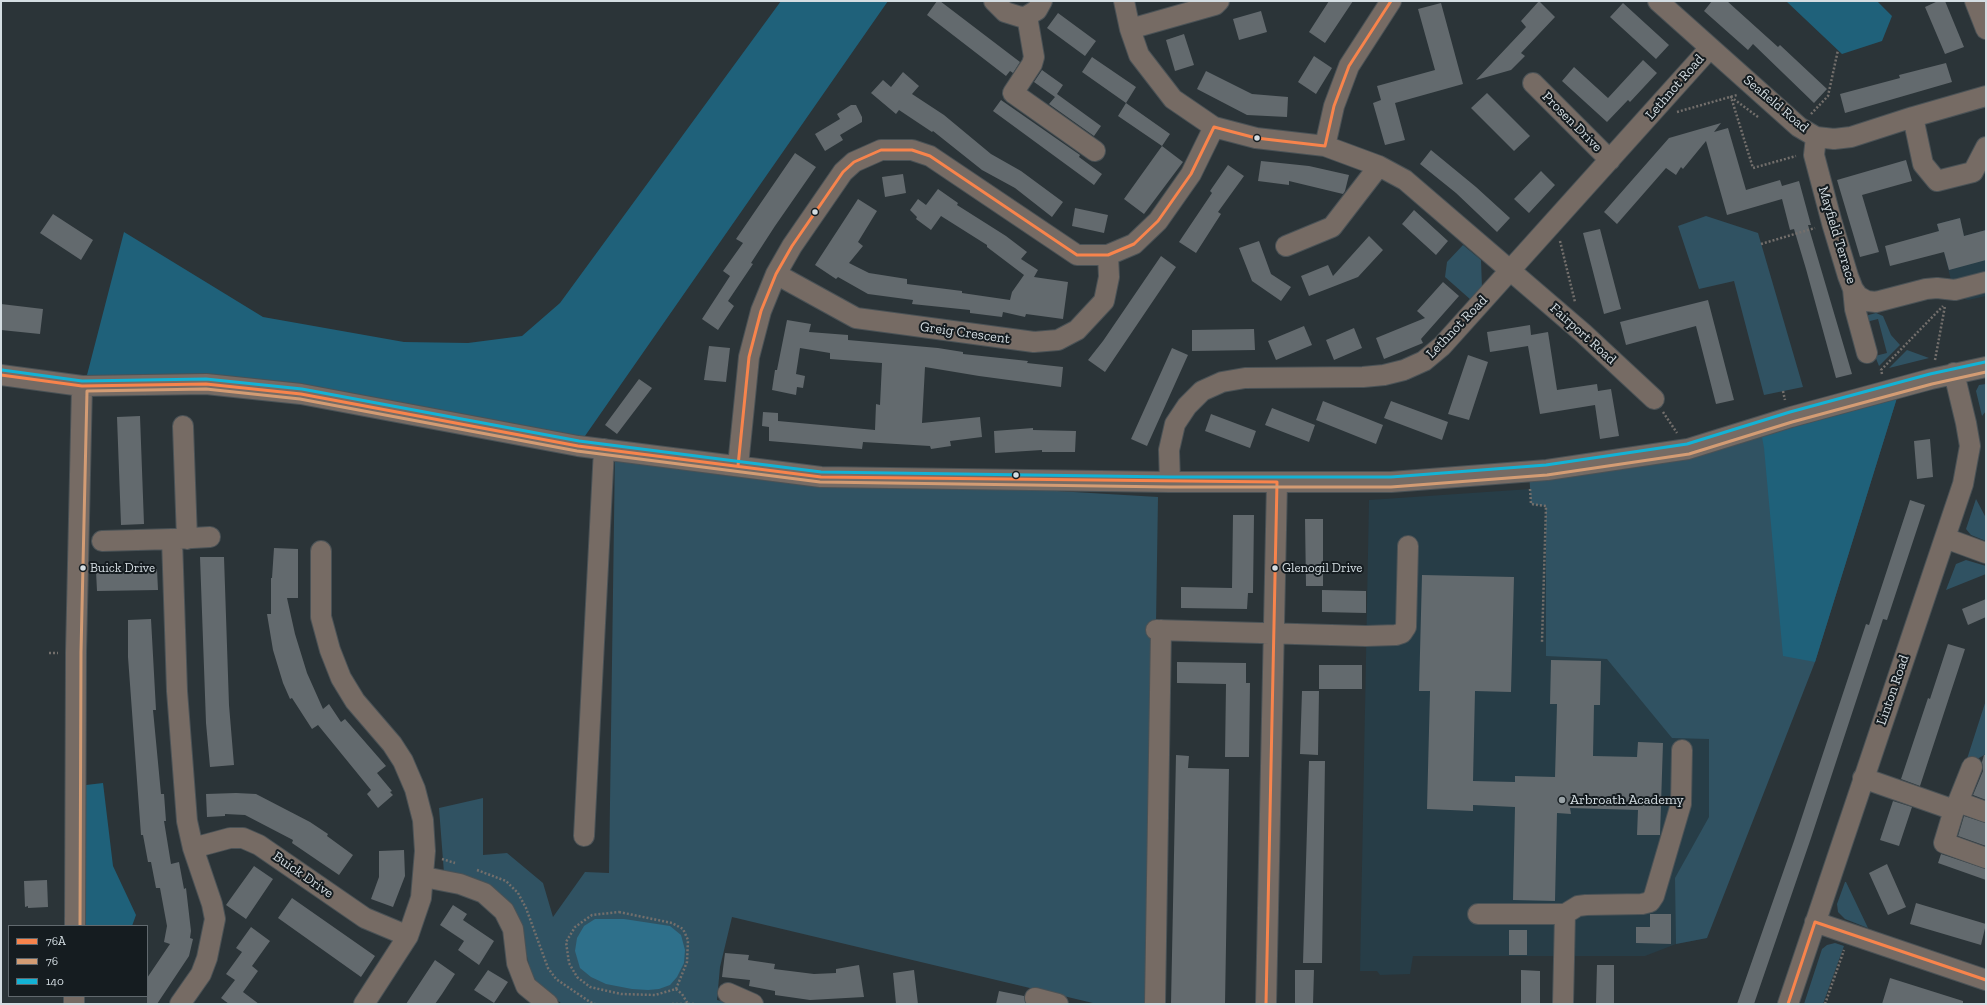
<!DOCTYPE html>
<style>
body{margin:0}
#map{position:relative;width:1987px;height:1005px;overflow:hidden;background:#2b3438;font-family:"Zilla Slab",serif}
canvas{display:block}
.frame{position:absolute;inset:0;border:2px solid #d4dde2;pointer-events:none}
.legend{position:absolute;left:8px;top:925px;width:140px;height:72px;box-sizing:border-box;background:#151c20;border:1px solid #61696e;margin:0;padding:5px 7px;list-style:none;font-size:12px;color:#d4dde2}
.legend li{display:flex;align-items:center;gap:8px;height:20px}
.legend b{width:20px;border:1px solid #61696e}
</style>
<div id="map">
<canvas width="1987" height="1005"></canvas>
<div class="frame"></div>
<ul class="legend">
<li><b style="height:5px;background:#f8844c"></b>76A</li>
<li><b style="height:5px;background:#d39c74"></b>76</li>
<li><b style="height:5px;background:#13b2d5"></b>140</li>
</ul>
</div>
<script>
const g = document.querySelector('canvas').getContext('2d');
g.lineJoin = 'round';
function fill(path, color) { g.fillStyle = color; g.fill(path, 'evenodd'); }
const toPath = rows => new Path2D(rows.map(r => 'M' + r).join(''));
function strokePath(path, color, width, dash) { g.strokeStyle = color; g.lineWidth = width; g.lineCap = dash ? 'butt' : 'round'; g.setLineDash(dash || []); g.stroke(path); }
function write(font, color, halo, rows, align = 'center') {
  g.font = font + ' "Zilla Slab",serif'; g.lineWidth = 4; g.setLineDash([]); g.textBaseline = 'middle'; g.strokeStyle = halo; g.fillStyle = color; for (const [text, x, y, turn = 0] of rows) {
    g.save(); g.translate(x, y); g.rotate((+turn || 0) * Math.PI / 180); g.textAlign = isNaN(turn) ? turn : align; if (halo) g.strokeText(text, 0, 0); g.fillText(text, 0, 0); g.restore();
  }
}
fill(toPath([
 [1960,218,1964,236,1986,230,1986,296,1968,300,1955,296,1937,224],
 [1764,448,1707,938,1676,944,1645,956,1413,956,1410,974,1380,975,1377,971,1360,971,1369,500,1545,488]
]), '#273d47');
fill(toPath([
 [1706,216,1758,233,1803,387,1764,395,1734,281,1699,289,1678,226],
 [1463,245,1481,260,1482,288,1471,300,1445,277,1447,262],
 [1876,313,1883,316,1891,335,1900,345,1879,366,1875,356,1887,353,1878,319,1866,322,1865,316],
 [1907,350,1929,358,1889,368],
 [1986,384,1986,411,1982,416,1976,391,1979,385],
 [1900,388,1815,662,1707,938,1676,944,1675,878,1709,817,1709,739,1672,738,1607,659,1546,656,1546,506,1531,504,1529,471,1688,449],
 [615,450,821,477,1158,497,1150,1004,1097,1004,732,917,720,967,717,1000,732,1004,562,1004,537,984,530,969,519,924,444,873,439,808,483,798,483,855,507,853,543,883,553,917,585,872,609,873],
 [1976,499,1986,518,1986,541,1971,535,1966,529],
 [1966,560,1986,566,1986,574,1946,590,1956,564],
 [1986,700,1986,754,1972,762,1967,759],
 [1845,882,1846,882,1868,928,1845,919,1838,912,1837,904],
 [1835,943,1844,946,1823,1004,1804,1004,1822,949,1827,945]
]), '#305262');
fill(toPath([
 [781,1,888,1,578,446,195,376,87,375,124,232,263,317,404,342,468,343,522,336,560,303],
 [1786,1,1877,1,1892,16,1882,41,1842,54],
 [1900,388,1815,662,1783,656,1764,448,1760,426],
 [103,783,113,866,136,915,132,926,86,926,86,785]
]), '#1f617a');
fill(toPath([
 [595,919,624,919,670,926,681,935,685,950,684,963,677,977,670,985,659,989,648,990,632,989,606,984,591,977,580,968,575,951,577,938,584,926]
]), '#2e708b');
fill(toPath([
 [937,1,940,1,1020,62,1013,73,1010,71,1006,76,927,15],
 [1329,1,1353,1,1325,43,1309,32],
 [1539,1,1555,17,1521,53,1525,56,1511,70,1476,80,1526,27,1521,21],
 [1712,1,1727,1,1778,47,1780,45,1827,89,1814,103,1753,44,1748,50,1704,11],
 [1938,1,1945,1,1964,47,1945,54,1925,7],
 [1441,3,1463,84,1395,103,1405,140,1385,145,1373,103,1381,100,1377,86,1435,70,1418,9],
 [1623,3,1669,45,1656,59,1610,17],
 [1261,11,1267,32,1239,40,1233,19],
 [1058,13,1096,41,1085,56,1047,28],
 [1184,34,1194,65,1175,71,1166,40],
 [1314,56,1332,68,1316,94,1298,82],
 [1092,57,1136,87,1126,103,1082,72],
 [1643,60,1657,73,1630,102,1628,100,1607,122,1562,81,1574,67,1608,98],
 [1946,63,1952,82,1845,113,1840,94,1900,78,1899,75],
 [1042,70,1063,85,1057,94,1101,126,1094,136,1049,104,1055,97,1034,82],
 [1206,71,1252,94,1288,97,1287,117,1247,115,1197,89],
 [903,72,919,86,912,94,944,115,991,154,1021,171,1063,202,1052,217,1015,188,982,170,933,131,932,132,899,110,896,114,871,93,883,80,891,87],
 [1487,93,1530,136,1514,151,1471,108],
 [1001,100,1080,155,1079,157,1102,174,1094,185,993,111],
 [1126,103,1170,134,1162,146,1118,116],
 [851,105,856,105,862,117,862,122,840,135,843,140,825,151,815,134,840,119,837,114],
 [1721,123,1714,132,1728,128,1746,190,1780,180,1782,186,1799,181,1811,225,1808,225,1852,374,1836,378,1806,269,1794,229,1790,230,1782,199,1727,215,1706,141,1683,169,1681,167,1676,175,1666,168,1617,224,1604,212,1669,138],
 [1162,146,1183,162,1144,214,1124,199],
 [1431,150,1476,187,1510,218,1497,232,1456,193,1420,164],
 [795,153,816,167,775,226,751,263,753,264,728,301,734,306,718,330,702,319,730,276,723,271,743,243,736,239],
 [1906,160,1912,181,1862,195,1879,252,1860,257,1837,180],
 [1261,161,1309,166,1349,175,1345,191,1343,194,1289,181,1289,185,1258,181],
 [1228,165,1244,176,1218,212,1221,214,1196,253,1179,242,1212,193,1210,191],
 [1541,171,1555,185,1529,213,1514,199],
 [903,174,906,193,885,197,882,177],
 [938,189,958,203,957,205,1006,236,1027,252,1021,259,1038,270,1034,277,1068,282,1063,319,1026,314,1025,317,1003,312,1002,317,970,313,970,310,912,304,913,300,868,294,838,277,836,279,815,265,858,199,877,211,858,242,863,246,849,263,869,273,907,279,907,284,962,291,962,293,1010,300,1012,292,1024,275,987,247,987,245,941,216,931,230,916,219,917,217,910,210,918,199,926,205],
 [1075,208,1108,215,1104,233,1072,226],
 [1414,210,1448,241,1436,255,1402,224],
 [53,214,93,240,81,260,40,233],
 [1960,218,1964,236,1986,230,1986,260,1949,270,1944,252,1890,266,1885,246,1939,231,1937,224],
 [1600,229,1621,309,1604,314,1583,233],
 [1369,236,1383,250,1358,277,1309,296,1301,276,1328,265,1333,276],
 [1259,241,1271,274,1291,287,1281,301,1252,281,1239,248],
 [1161,256,1176,267,1105,372,1088,360,1103,341],
 [1443,282,1459,296,1421,339,1423,343,1384,359,1376,338,1425,318,1417,311],
 [1708,300,1734,400,1716,404,1696,326,1626,345,1620,322],
 [1,304,43,309,40,334,1,330],
 [787,320,811,324,809,332,848,335,848,340,938,348,963,352,963,354,1028,361,1027,363,1063,367,1061,387,979,376,925,367,922,423,980,417,982,437,950,441,951,446,931,449,930,446,863,442,862,449,769,441,769,427,762,426,763,412,778,413,778,421,875,430,876,404,880,405,882,363,830,359,830,353,800,348,796,374,805,376,803,388,797,387,796,395,772,390,775,370,777,370],
 [1530,325,1531,335,1548,332,1557,390,1597,384,1598,391,1611,389,1619,436,1600,439,1595,405,1540,414,1528,346,1490,352,1487,332],
 [1304,326,1312,345,1276,360,1268,341],
 [1354,328,1362,348,1334,360,1326,340],
 [1254,329,1255,350,1192,351,1192,330],
 [709,346,730,348,726,382,704,380],
 [1172,348,1188,355,1147,446,1131,439],
 [1468,355,1488,362,1469,420,1448,414],
 [639,379,652,388,617,434,605,425],
 [1323,401,1383,425,1376,444,1316,420],
 [1391,401,1448,422,1442,440,1384,418],
 [1272,408,1315,425,1309,442,1265,425],
 [1211,414,1256,431,1250,448,1205,431],
 [140,416,144,524,121,525,117,417],
 [1033,428,1033,430,1076,431,1075,452,1042,452,1042,450,995,453,994,431],
 [1930,439,1933,477,1917,479,1914,441],
 [1910,500,1925,505,1887,620,1883,619,1811,838,1754,1004,1737,1004,1794,841,1866,624,1869,625],
 [1233,515,1254,515,1253,593,1248,593,1247,609,1181,608,1181,587,1232,588],
 [1305,519,1323,519,1323,586,1306,586],
 [274,548,298,549,298,598,287,598,295,634,307,673,323,709,329,704,341,722,345,719,386,766,377,773,392,791,390,792,393,795,378,808,367,794,371,790,318,725,312,729,292,698,290,699,283,683,273,650,267,614,271,614,271,578,272,578],
 [200,557,224,557,229,705,234,765,210,767,206,723],
 [157,569,158,590,97,591,96,571],
 [1422,575,1514,577,1511,692,1475,691,1473,781,1515,782,1515,776,1555,777,1557,704,1550,704,1551,660,1601,661,1600,705,1594,705,1593,756,1637,757,1638,742,1663,743,1660,835,1637,835,1638,810,1570,808,1571,814,1557,813,1555,901,1513,900,1515,807,1473,805,1473,811,1427,809,1430,691,1419,691],
 [1322,590,1366,591,1366,613,1322,612],
 [1986,599,1986,617,1968,625,1962,609],
 [151,619,156,710,153,710,161,794,164,794,166,821,164,821,171,864,179,862,184,889,186,888,191,931,190,938,193,939,189,956,157,1004,147,1004,147,978,170,944,164,942,167,926,160,888,156,888,151,862,148,862,143,835,141,835,128,657,128,620],
 [1948,644,1965,649,1920,786,1901,779,1928,698,1930,699],
 [1177,662,1246,663,1246,683,1250,683,1249,757,1225,757,1226,684,1177,683],
 [1319,665,1362,665,1362,689,1319,689],
 [1302,691,1319,691,1318,755,1300,754],
 [1176,755,1189,756,1188,768,1229,769,1225,1004,1171,1004],
 [1984,755,1986,755,1986,800,1973,795,1983,771,1982,762],
 [1309,761,1325,761,1322,963,1303,963],
 [236,793,256,794,310,822,328,834,327,836,353,855,339,875,292,843,293,840,245,815,225,814,225,816,207,817,206,794],
 [1893,801,1912,807,1899,846,1880,840],
 [1964,816,1986,823,1986,846,1958,836],
 [404,850,405,876,393,907,371,899,379,877,379,851],
 [1941,854,1986,869,1986,880,1938,863],
 [1887,864,1906,907,1888,915,1869,873],
 [254,866,273,879,246,919,226,905],
 [47,880,48,907,28,908,28,906,25,907,24,881],
 [292,898,375,956,361,977,278,918],
 [1916,903,1986,924,1981,945,1910,924],
 [453,905,467,914,463,920,494,941,479,965,458,950,464,941,440,925],
 [1650,914,1671,914,1671,944,1636,943,1636,927,1650,927],
 [251,927,270,941,252,966,258,971,243,992,259,1004,229,1004,221,998,235,980,226,974,242,952,236,948],
 [1509,930,1527,930,1527,955,1509,955],
 [725,953,749,955,748,960,775,964,774,969,814,974,836,973,836,969,859,965,864,997,810,1000,775,995,775,991,749,986,750,980,722,977],
 [435,960,455,974,442,994,435,1004,406,1004],
 [1597,965,1614,965,1614,1004,1596,1004],
 [488,970,508,982,494,1003,474,990],
 [914,970,918,1004,896,1004,893,973],
 [1295,970,1314,970,1313,1004,1295,1004],
 [1521,970,1540,971,1540,1004,1521,1004],
 [1890,978,1963,1001,1963,1004,1882,1004],
 [999,991,1024,996,1026,1004,996,1004]
]), '#636a6e');
const minor = toPath([
 [994,1,1005,12,1021,17,1027,16,1037,10,1042,1],
 [1124,1,1130,29,1139,55,1173,99,1214,127,1256,138,1325,146,1379,166,1405,180,1583,333,1654,399],
 [1658,1,1799,127,1816,137,1834,139,1851,137,1913,117,1986,96],
 [1975,1,1986,29],
 [1027,16,1034,57,1032,64,1013,93,1095,151],
 [1130,29,1215,5,1219,1],
 [1533,83,1610,160],
 [1913,117,1923,164,1937,181,1973,172,1986,147],
 [1816,137,1814,155,1832,223,1848,276,1853,289,1858,296,1867,301,1876,302,1926,289,1937,288,1955,290,1986,282],
 [1325,146,1334,106,1349,66,1391,1],
 [1286,246,1332,227,1379,166],
 [776,274,856,318,1034,342,1058,340,1077,330,1104,301,1109,277,1108,255],
 [1853,289,1855,309,1867,353],
 [1,375,82,386,206,384,301,394,578,446,821,477,1170,482,1391,482,1547,470,1688,449,1791,417,1931,379,1986,367],
 [183,426,187,539],
 [738,466,749,357,761,311,776,274,792,246,843,172,854,162,881,150,912,150,930,156,1077,255,1108,255,1134,244,1158,221,1191,174,1214,127],
 [1170,482,1169,450,1175,424,1187,406,1202,391,1222,382,1245,378,1363,377,1384,375,1404,370,1424,361,1442,346,1710,48],
 [1945,538,1986,553],
 [174,539,210,537],
 [102,541,172,539,177,691,187,821,193,848,212,904,215,919,207,958,201,974,180,1004],
 [321,551,321,617,330,650,341,678,355,701,392,744,403,761,415,789,423,820,425,851,421,898,408,936,364,1004],
 [1156,630,1366,636,1396,635,1402,633,1406,627,1408,546],
 [1863,778,1954,810],
 [1958,802,1972,767],
 [1986,812,1958,802,1954,810,1944,843,1986,858],
 [584,836,604,449],
 [193,848,230,838,243,838,259,845,365,918,408,936],
 [424,877,460,884,484,893,504,911,513,929,517,963,526,986,548,1004],
 [1478,914,1565,914],
 [1815,922,1986,980],
 [75,926,76,652,82,386],
 [728,993,753,1004],
 [1035,998,1058,1004],
 [74,1004,74,996],
 [1155,1004,1161,630],
 [1266,1004,1277,482],
 [1563,1004,1565,914,1578,906,1586,905,1642,904,1650,902,1654,896,1681,804,1682,750],
 [1788,1004,1963,484,1970,446,1966,423,1954,373]
]);
strokePath(minor, '#4a5256', 22);
strokePath(toPath([
 [1677,112,1737,95],
 [1811,114,1828,96,1838,50],
 [1758,117,1731,97,1753,168,1796,156],
 [1560,241,1575,302],
 [1761,244,1815,228],
 [1935,360,1945,306],
 [1882,374,1881,370,1943,306],
 [1783,391,1785,400],
 [1663,412,1677,433],
 [1530,489,1531,504,1546,506,1542,642],
 [49,653,58,653],
 [442,859,455,863],
 [477,870,506,881,518,893,526,908,548,968,556,979,590,1002,595,1004],
 [619,912,672,923,683,929,688,940,687,962,676,989,655,995,621,994,590,987,577,977,569,963,566,942,575,927,592,915,619,912],
 [676,989,682,994,688,1004],
 [672,1004,694,1004],
 [1825,1004,1844,950]
]), '#736f6c', 2.5, [2, 2]);
strokePath(minor, '#766b64', 20);
strokePath(toPath([
 [1,375,82,386,206,384,301,394,578,446,821,477,1277,482,1266,1004],
 [738,466,749,357,761,311,776,274,792,246,843,172,854,162,881,150,912,150,930,156,1077,255,1108,255,1134,244,1158,221,1191,174,1214,127,1256,138,1325,146,1334,106,1349,66,1391,1],
 [1788,1004,1815,922,1986,980]
]), '#f8844c', 3);
strokePath(toPath([
 [80,926,81,652,87,391,206,389,300,399,577,451,820,482,1170,487,1391,487,1547,475,1689,454,1792,422,1932,384,1986,372]
]), '#d39c74', 3);
strokePath(toPath([
 [2,370,82,381,206,379,302,389,579,441,821,472,1170,477,1391,477,1546,465,1687,444,1790,412,1930,374,1985,362]
]), '#13b2d5', 3);
for (const [x, y, r, color] of [
 [1257,138,3.5,"#d4dde2"],
 [815,212,3.5,"#d4dde2"],
 [1016,475,3.5,"#d4dde2"],
 [83,568,3.5,"#d4dde2"],
 [1275,568,3.5,"#d4dde2"],
 [1562,800,4,"#99a2a6"]
]) { const dot = new Path2D(); dot.arc(x, y, r, 0, 2 * Math.PI); g.fillStyle = color; g.fill(dot); strokePath(dot, '#151c20', 1.5); }
write('13px', '#d4dde2', '#151c20', [
 ["Buick Drive",90,568],
 ["Glenogil Drive",1282,568]
], 'left');
write('14px', '#d4dde2', '#151c20', [
 ["Lethnot Road",1675,87,-49],
 ["Seafield Road",1776,104,40],
 ["Prosen Drive",1572,122,45],
 ["Mayfield Terrace",1837,235,73],
 ["Lethnot Road",1457,327,-46],
 ["Greig Crescent",965,333,8],
 ["Fairport Road",1583,334,42],
 ["Linton Road",1893,690,-71],
 ["Buick Drive",303,875,35]
]);
write('14px', '#d4dde2', '#151c20', [
 ["Arbroath Academy",1570,800]
], 'left');
</script>
